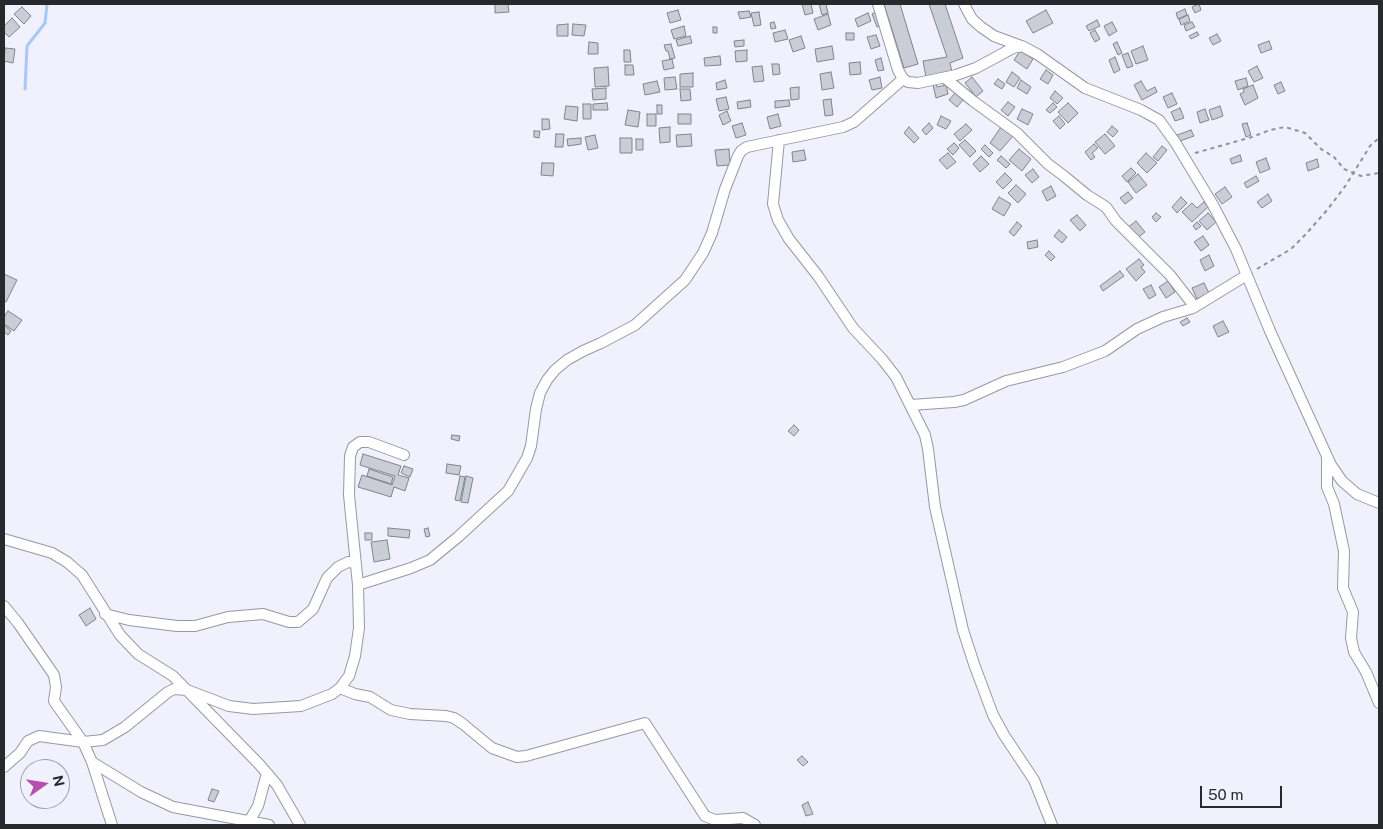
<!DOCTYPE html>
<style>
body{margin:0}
#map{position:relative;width:1383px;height:829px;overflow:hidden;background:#f0f1fc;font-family:"Public Sans",sans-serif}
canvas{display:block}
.frame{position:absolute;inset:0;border:5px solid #28292d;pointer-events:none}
.north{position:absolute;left:20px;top:759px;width:50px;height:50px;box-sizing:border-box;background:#f0f1fc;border:1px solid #a0a1a9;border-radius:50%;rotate:77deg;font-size:14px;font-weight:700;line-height:20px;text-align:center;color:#28292d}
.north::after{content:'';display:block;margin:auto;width:18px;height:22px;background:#b74daf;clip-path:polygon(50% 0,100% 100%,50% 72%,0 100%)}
.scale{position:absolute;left:1200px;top:786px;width:82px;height:22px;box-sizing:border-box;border:2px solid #28292d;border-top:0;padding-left:6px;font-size:15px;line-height:18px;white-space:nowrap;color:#28292d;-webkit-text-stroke:4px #f0f1fc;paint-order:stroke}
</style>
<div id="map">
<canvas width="1383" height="829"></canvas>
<div class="frame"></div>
<div class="north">N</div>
<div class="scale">50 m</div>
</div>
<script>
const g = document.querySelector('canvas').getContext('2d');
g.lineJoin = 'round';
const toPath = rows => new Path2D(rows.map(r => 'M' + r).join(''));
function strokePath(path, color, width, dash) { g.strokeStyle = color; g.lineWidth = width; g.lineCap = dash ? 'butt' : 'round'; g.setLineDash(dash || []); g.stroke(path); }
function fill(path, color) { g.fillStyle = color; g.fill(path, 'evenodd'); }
strokePath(toPath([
 [25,89,27,46,45,23,47,4]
]), '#a7c8fc', 3);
const building = toPath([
 [495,4,508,4,509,12,495,13,495,4],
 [802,4,811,4,813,13,805,15,802,4],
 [819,4,826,4,828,13,822,15,819,4],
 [884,4,900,4,918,64,904,68,884,4],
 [929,4,945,4,963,58,950,63,952,72,926,77,923,61,947,57,929,4],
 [1199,4,1201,10,1195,13,1192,7,1199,4],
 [22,7,31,16,24,24,14,14,22,7],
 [1185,9,1187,15,1178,19,1176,13,1185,9],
 [678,10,681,20,670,23,667,13,678,10],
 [1046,10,1053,23,1033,33,1026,21,1046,10],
 [749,11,751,17,740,19,738,12,749,11],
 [877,11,883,25,877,27,872,14,877,11],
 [759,12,761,25,754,26,751,13,759,12],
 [868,13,871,21,858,27,855,19,868,13],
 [828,14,831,25,818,30,814,19,828,14],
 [1188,15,1190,21,1181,25,1179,19,1188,15],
 [12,18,20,27,9,37,4,32,4,26,12,18],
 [1097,20,1100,26,1089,31,1086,26,1097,20],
 [774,22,776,28,771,29,770,23,774,22],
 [1112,22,1117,31,1109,36,1104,26,1112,22],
 [1192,22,1195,27,1186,31,1184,25,1192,22],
 [568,24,568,36,557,36,557,25,568,24],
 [573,24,586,25,584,36,572,35,573,24],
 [684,26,686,36,674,39,671,30,684,26],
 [713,27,717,27,717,33,713,33,713,27],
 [785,30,788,39,775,42,773,33,785,30],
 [1095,30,1100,39,1095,42,1090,33,1095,30],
 [1197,32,1199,35,1191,39,1189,36,1197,32],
 [846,33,854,33,854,40,846,40,846,33],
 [1217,34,1221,41,1213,45,1209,38,1217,34],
 [876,35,880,46,871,49,867,37,876,35],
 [690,36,692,43,678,46,676,40,690,36],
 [801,36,805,48,793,52,789,40,801,36],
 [744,40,744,46,735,47,734,41,744,40],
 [1269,41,1272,49,1261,53,1258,45,1269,41],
 [589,42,598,43,598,54,588,54,589,42],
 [1117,42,1122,53,1118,55,1113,44,1117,42],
 [671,44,675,58,670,59,668,51,666,51,664,45,671,44],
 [832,46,834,59,817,62,815,49,832,46],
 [1143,46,1148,60,1136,64,1131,51,1143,46],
 [5,48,15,49,13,63,4,61,5,48],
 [624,50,630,50,631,62,624,62,624,50],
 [747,50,747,61,736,62,735,51,747,50],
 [1020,51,1033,59,1027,69,1014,60,1020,51],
 [1128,53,1133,66,1127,68,1122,55,1128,53],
 [720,56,721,65,705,66,704,58,720,56],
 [1115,57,1120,70,1114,73,1109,60,1115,57],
 [881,58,884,70,878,71,875,60,881,58],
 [672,59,674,68,664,70,662,61,672,59],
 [860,62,861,74,850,75,849,63,860,62],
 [772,64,779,64,780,74,773,75,772,64],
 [625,65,633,65,634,75,625,75,625,65],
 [762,66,764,81,754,82,752,67,762,66],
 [1257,66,1263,78,1254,82,1248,71,1257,66],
 [608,67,609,86,595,87,594,68,608,67],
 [1046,70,1053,75,1048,84,1040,79,1046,70],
 [831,72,834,88,822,90,820,74,831,72],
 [1012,72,1020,78,1014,87,1006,82,1012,72],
 [693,73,693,87,680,87,680,74,693,73],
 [675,77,677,89,665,90,664,78,675,77],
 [880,77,882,88,872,90,869,80,880,77],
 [972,77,983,91,976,97,965,83,972,77],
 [1246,78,1248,86,1238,90,1235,81,1246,78],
 [998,79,1005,84,1002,89,994,84,998,79],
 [725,80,727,88,717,90,716,83,725,80],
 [1021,80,1031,87,1027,94,1017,88,1021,80],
 [657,81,660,92,645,95,643,84,657,81],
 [1141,81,1147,91,1155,87,1157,92,1142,100,1134,85,1141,81],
 [1281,82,1285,91,1278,94,1274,85,1281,82],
 [936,84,937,87,946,85,948,94,936,98,933,85,936,84],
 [1253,85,1258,98,1245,105,1240,94,1244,92,1243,89,1253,85],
 [799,87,799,99,791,100,790,88,799,87],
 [606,88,606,99,593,100,592,89,606,88],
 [680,89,690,89,691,100,681,101,680,89],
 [1055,91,1063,98,1057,104,1050,98,1055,91],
 [955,93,963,100,957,107,949,100,955,93],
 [1172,93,1177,104,1168,108,1163,97,1172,93],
 [726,97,729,109,719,111,716,99,726,97],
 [831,99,833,115,825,116,823,100,831,99],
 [750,100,751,107,738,109,737,102,750,100],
 [789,100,790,106,775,108,775,101,789,100],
 [1008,102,1015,107,1008,116,1001,110,1008,102],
 [607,103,608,110,593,110,593,104,607,103],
 [1053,103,1057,107,1050,113,1046,110,1053,103],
 [1068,103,1078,113,1068,123,1058,112,1068,103],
 [583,104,591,104,591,119,583,119,583,104],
 [657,105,662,105,662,114,657,114,657,105],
 [566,106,578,107,577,121,564,119,566,106],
 [1220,106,1223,116,1212,120,1209,110,1220,106],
 [1180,108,1184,118,1175,121,1171,112,1180,108],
 [1022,109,1033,114,1028,125,1017,119,1022,109],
 [1205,109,1209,120,1200,123,1197,112,1205,109],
 [628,110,640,112,638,127,625,125,628,110],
 [727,111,731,121,723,125,719,115,727,111],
 [647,114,656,114,656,126,647,126,647,114],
 [678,114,691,114,691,124,678,124,678,114],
 [778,114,781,126,770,129,767,117,778,114],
 [941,116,951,121,946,129,937,125,941,116],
 [1059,116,1065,124,1060,129,1053,121,1059,116],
 [542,119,549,119,550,129,542,130,542,119],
 [742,123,746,135,736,138,732,126,742,123],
 [929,123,933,128,926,135,922,130,929,123],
 [1247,123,1251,135,1246,137,1242,124,1247,123],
 [966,124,972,130,960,141,954,134,966,124],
 [1112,126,1118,131,1113,137,1107,132,1112,126],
 [670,127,670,142,660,143,659,128,670,127],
 [909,127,919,138,914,143,904,133,909,127],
 [1001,127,1013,136,1000,151,990,143,1001,127],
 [1191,130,1194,136,1180,141,1177,135,1191,130],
 [534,131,540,131,539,138,534,137,534,131],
 [556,134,564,134,563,147,555,147,556,134],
 [691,134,692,146,677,147,676,135,691,134],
 [1105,134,1115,146,1105,154,1095,142,1105,134],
 [595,135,598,148,588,150,585,137,595,135],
 [581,138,581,144,568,146,567,139,581,138],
 [620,138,632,138,632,153,620,153,620,138],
 [636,139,643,139,643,150,636,150,636,139],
 [965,140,976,151,970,157,959,145,965,140],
 [954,143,959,148,953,155,947,149,954,143],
 [1094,144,1098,148,1092,153,1095,157,1091,160,1085,152,1094,144],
 [985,145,993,153,989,157,981,149,985,145],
 [1162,146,1167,150,1158,161,1153,157,1162,146],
 [729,149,730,165,717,166,715,150,729,149],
 [1019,149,1031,159,1022,171,1009,160,1019,149],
 [804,150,806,160,793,162,792,152,804,150],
 [948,153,956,162,947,169,939,160,948,153],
 [1146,153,1157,163,1147,173,1137,163,1146,153],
 [1240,155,1242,161,1232,164,1230,159,1240,155],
 [981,156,989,164,980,172,973,164,981,156],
 [1001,156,1010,164,1006,168,997,160,1001,156],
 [1266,158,1270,169,1260,173,1256,162,1266,158],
 [1317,159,1319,167,1308,171,1306,163,1317,159],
 [542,163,554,163,553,176,541,175,542,163],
 [1131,168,1136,173,1127,182,1122,176,1131,168],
 [1033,169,1039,177,1032,183,1025,175,1033,169],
 [1005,173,1012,180,1003,189,996,182,1005,173],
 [1138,174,1147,185,1136,193,1128,182,1138,174],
 [1256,176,1259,181,1247,188,1244,183,1256,176],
 [1016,185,1026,194,1018,203,1008,193,1016,185],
 [1051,186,1056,196,1047,201,1042,191,1051,186],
 [1225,187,1232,197,1222,204,1215,194,1225,187],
 [1128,192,1133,198,1125,204,1120,198,1128,192],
 [1268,194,1272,201,1262,208,1257,202,1268,194],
 [999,197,1011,204,1004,216,992,209,999,197],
 [1181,197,1187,203,1177,213,1172,207,1181,197],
 [1204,202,1208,207,1192,222,1182,212,1192,203,1197,208,1204,202],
 [1156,213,1161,217,1156,222,1152,217,1156,213],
 [1208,213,1216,222,1207,230,1199,221,1208,213],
 [1077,215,1086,225,1080,231,1070,220,1077,215],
 [1136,221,1145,232,1136,239,1127,228,1136,221],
 [1017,222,1022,226,1014,236,1009,232,1017,222],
 [1197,222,1201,226,1196,230,1193,226,1197,222],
 [1059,230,1067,237,1062,243,1054,236,1059,230],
 [1203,236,1209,245,1201,251,1194,242,1203,236],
 [1037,240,1038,247,1028,249,1027,242,1037,240],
 [1049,251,1055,257,1051,261,1045,255,1049,251],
 [1209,255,1214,266,1205,271,1200,260,1209,255],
 [1139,259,1144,265,1141,267,1145,272,1136,281,1126,269,1139,259],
 [1120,271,1124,276,1103,291,1100,286,1120,271],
 [4,274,17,280,6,302,4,301,4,274],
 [1168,281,1175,292,1166,298,1159,287,1168,281],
 [1204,283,1209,293,1197,299,1192,288,1204,283],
 [1151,285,1156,295,1149,299,1143,289,1151,285],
 [8,311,22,320,14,331,4,324,4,317,8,311],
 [1187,318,1190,322,1183,326,1180,322,1187,318],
 [1223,321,1229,332,1218,337,1213,326,1223,321],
 [4,325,11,331,8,335,4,332,4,325],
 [794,425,799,430,794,436,788,431,794,425],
 [452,435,460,436,459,441,451,439,452,435],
 [363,454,401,466,398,475,409,478,405,491,394,487,391,497,358,487,362,475,392,485,395,476,360,465,363,454],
 [447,464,461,466,459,475,446,473,447,464],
 [404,466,413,469,410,477,401,473,404,466],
 [369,469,393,477,391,484,367,476,369,469],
 [460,476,465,477,460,501,455,500,460,476],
 [466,476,473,478,468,503,461,502,466,476],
 [388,528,410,530,409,538,388,536,388,528],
 [428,528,430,536,426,537,424,529,428,528],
 [365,533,372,533,372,540,365,540,365,533],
 [387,540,390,559,374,562,371,542,387,540],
 [90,608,96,619,86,626,79,615,90,608],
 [802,756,808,762,803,766,797,760,802,756],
 [212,789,219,791,214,802,208,800,212,789],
 [808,802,813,814,806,816,802,805,808,802]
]);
fill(building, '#caccd6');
strokePath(building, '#82848d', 1);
const minor = toPath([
 [878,4,898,70,903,79,908,82,918,83,956,75,976,68,1013,48,1022,46,1037,54,1085,88,1141,110,1159,120,1175,142,1213,205,1236,249,1270,331,1331,465,1342,481,1357,494,1379,503],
 [964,4,972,19,981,27,994,36,1021,46],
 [945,78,973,101,1017,133,1048,164,1064,176,1087,195,1106,207,1116,221,1170,275,1191,302,1193,308,1247,275],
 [779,140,773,204,778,220,789,239,818,276,853,328,882,359,896,377,925,435,928,449,935,507,963,630,974,664,993,715,1004,735,1034,780,1052,825],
 [911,405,954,402,964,400,1006,381,1063,367,1105,351,1137,329,1163,317,1193,308],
 [1327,456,1327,487,1334,504,1344,551,1343,588,1353,612,1351,638,1354,652,1366,672,1379,703],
 [4,539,52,553,67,562,82,575,120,635,138,654,173,676,259,764,277,785,300,825],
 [358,585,411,568,430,560,458,537,508,491,527,458,531,446,536,409,540,393,547,380,555,370,567,360,583,351,601,343,635,325,685,280,703,253,712,233,725,189,738,156,741,151,747,147,843,127,854,122,903,79],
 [4,606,18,623,54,675,56,687,54,701,83,742,92,762,112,825],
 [105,614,129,620,177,626,195,626,228,617,263,614,289,622,298,622,313,609,327,578,338,567,348,562,355,563],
 [340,688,355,694,370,697,391,710,410,714,446,716,454,718,463,724,492,748,517,757,526,756,645,723,705,816,715,820,743,818,755,825],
 [92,762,141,792,173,807,269,825],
 [4,767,20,753,28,741,39,736,83,742,103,740,125,727,168,692,174,689,187,690,229,706,253,709,301,706,332,694,340,688,349,676,355,656,359,628,358,585,349,495,350,456,353,447,360,442,369,442,404,455],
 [247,825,258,806,267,773]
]);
strokePath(minor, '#9798a2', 12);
strokePath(toPath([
 [1195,153,1252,137,1270,130,1285,127,1305,133,1321,149,1334,157,1344,169,1361,176,1379,173],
 [1257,269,1291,249,1306,234,1328,209,1346,185,1370,146,1379,138]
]), '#909198', 2, [4, 4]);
strokePath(minor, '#fff', 10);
</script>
